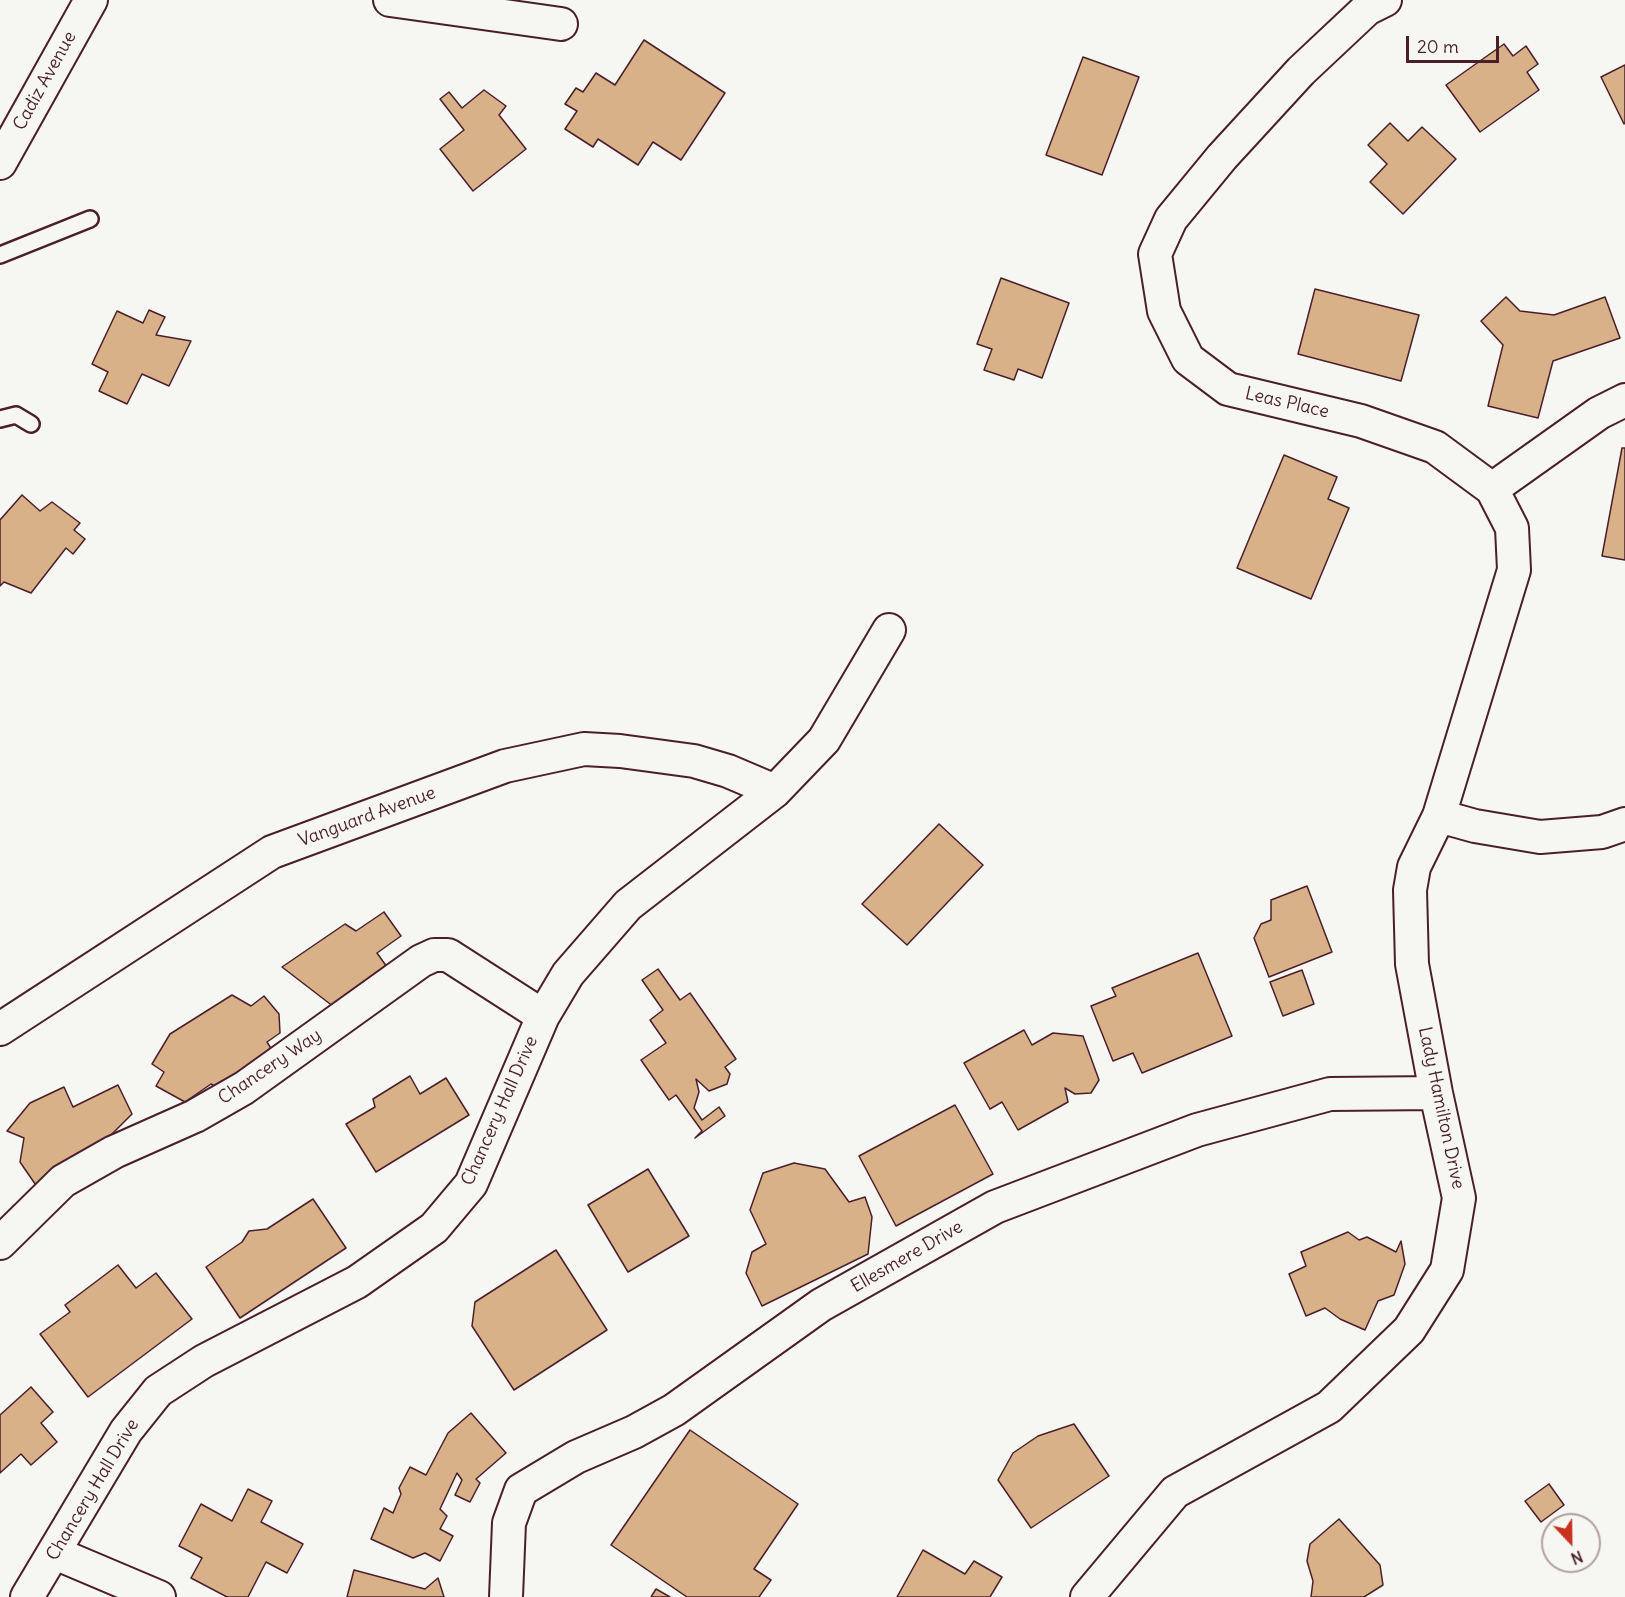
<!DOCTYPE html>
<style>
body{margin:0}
#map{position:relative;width:1625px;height:1597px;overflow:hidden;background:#f6f6f2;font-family:Delius,sans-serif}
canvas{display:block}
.north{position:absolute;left:1541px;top:1513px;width:60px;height:60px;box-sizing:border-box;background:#f6f6f2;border:2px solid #b1a0a2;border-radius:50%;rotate:158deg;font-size:16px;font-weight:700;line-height:24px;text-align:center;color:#4a1f2b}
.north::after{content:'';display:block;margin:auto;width:21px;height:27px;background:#c8321e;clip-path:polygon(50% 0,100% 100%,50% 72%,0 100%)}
.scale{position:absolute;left:1406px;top:36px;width:93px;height:27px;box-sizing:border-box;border:3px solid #4a1f2b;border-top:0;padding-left:8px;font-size:18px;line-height:21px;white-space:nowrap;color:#4a1f2b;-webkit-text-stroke:4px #f6f6f2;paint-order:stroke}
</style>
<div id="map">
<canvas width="1625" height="1597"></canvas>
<div class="north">N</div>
<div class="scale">20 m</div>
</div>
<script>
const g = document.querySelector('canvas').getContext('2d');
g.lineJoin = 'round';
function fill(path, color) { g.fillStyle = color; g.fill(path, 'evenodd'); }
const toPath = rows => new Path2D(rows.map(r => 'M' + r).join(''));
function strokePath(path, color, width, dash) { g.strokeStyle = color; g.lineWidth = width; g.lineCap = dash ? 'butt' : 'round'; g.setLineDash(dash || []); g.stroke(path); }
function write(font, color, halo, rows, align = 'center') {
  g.font = font + ' Delius,sans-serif'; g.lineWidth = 4.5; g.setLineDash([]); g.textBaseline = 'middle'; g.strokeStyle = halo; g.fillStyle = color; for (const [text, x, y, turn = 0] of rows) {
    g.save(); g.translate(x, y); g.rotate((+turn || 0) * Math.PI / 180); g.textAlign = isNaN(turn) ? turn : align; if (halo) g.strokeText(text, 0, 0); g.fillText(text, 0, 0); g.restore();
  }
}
const building = toPath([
 [644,40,725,93,681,160,653,142,638,165,598,139,593,147,565,129,577,111,565,104,576,88,583,92,596,73,615,85,644,40],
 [1504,44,1513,56,1526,46,1538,64,1527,72,1539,90,1480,132,1446,85,1504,44],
 [1083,57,1139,77,1102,175,1046,155,1083,57],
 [1625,65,1625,123,1624,124,1601,77,1625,65],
 [484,90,506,106,499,115,526,149,473,191,440,149,464,130,440,99,449,92,462,108,484,90],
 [1390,123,1408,141,1422,127,1456,159,1403,214,1370,182,1387,164,1368,145,1390,123],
 [1001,278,1069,303,1042,378,1018,369,1014,380,984,370,992,349,977,344,1001,278],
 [1315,289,1419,315,1401,381,1298,354,1315,289],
 [1506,297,1520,311,1554,315,1605,297,1620,338,1553,361,1538,418,1488,406,1503,345,1481,321,1506,297],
 [149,310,165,317,156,335,191,341,169,386,142,374,127,404,99,391,108,372,92,364,117,311,143,323,149,310],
 [1622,448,1625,448,1625,560,1602,556,1622,448],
 [1284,455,1337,477,1328,499,1349,508,1311,599,1237,568,1284,455],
 [22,495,40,511,52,502,80,523,74,530,85,539,73,554,66,548,31,593,4,582,0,586,0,520,22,495],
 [939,824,983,865,907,945,862,904,939,824],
 [1307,886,1332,952,1269,977,1254,938,1261,924,1271,920,1271,900,1307,886],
 [384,912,401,936,377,953,387,967,334,1007,282,967,345,924,356,931,384,912],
 [1198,953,1232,1036,1142,1073,1133,1053,1113,1061,1091,1006,1116,996,1112,988,1198,953],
 [658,969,680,1000,690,993,736,1059,725,1067,730,1074,727,1084,709,1091,696,1079,699,1092,694,1108,702,1120,719,1107,725,1116,695,1138,702,1131,676,1095,669,1100,641,1060,666,1043,650,1020,663,1010,642,980,658,969],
 [1302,970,1314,1004,1283,1016,1270,982,1302,970],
 [232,995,251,1006,264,996,279,1014,280,1033,267,1042,272,1050,216,1087,211,1084,185,1102,156,1086,164,1072,152,1064,170,1034,232,995],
 [1024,1030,1032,1045,1053,1033,1083,1036,1099,1080,1091,1093,1075,1094,1065,1088,1068,1102,1018,1130,1002,1102,990,1109,964,1063,1024,1030],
 [410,1076,420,1094,446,1078,469,1115,376,1172,346,1124,375,1107,373,1099,410,1076],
 [118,1085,132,1114,101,1145,42,1194,20,1162,24,1138,7,1131,30,1103,64,1087,73,1107,118,1085],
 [955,1105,993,1174,896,1226,859,1156,955,1105],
 [794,1163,825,1169,849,1202,865,1197,872,1217,868,1254,762,1306,746,1273,752,1252,766,1244,750,1210,763,1173,794,1163],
 [648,1169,689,1236,628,1272,588,1205,648,1169],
 [313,1199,346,1248,240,1318,206,1267,242,1242,249,1231,267,1229,313,1199],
 [1348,1232,1359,1240,1367,1237,1396,1252,1401,1241,1405,1264,1394,1295,1378,1301,1365,1330,1340,1319,1325,1308,1306,1316,1289,1274,1306,1266,1301,1252,1348,1232],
 [556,1250,607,1330,514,1390,472,1326,475,1302,556,1250],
 [118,1265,136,1288,156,1273,192,1319,88,1397,40,1334,70,1312,65,1305,118,1265],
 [31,1387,53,1412,41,1423,57,1442,31,1465,21,1454,0,1473,0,1415,31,1387],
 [471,1413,506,1453,476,1479,480,1483,470,1502,455,1495,462,1480,457,1473,440,1509,447,1516,440,1529,453,1536,440,1561,425,1553,413,1558,371,1539,384,1508,393,1513,401,1494,399,1488,410,1467,426,1475,448,1433,471,1413],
 [1074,1424,1109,1476,1031,1528,998,1480,1013,1453,1038,1436,1074,1424],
 [690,1430,798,1504,754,1569,771,1580,759,1597,687,1597,611,1545,690,1430],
 [1549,1484,1564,1505,1541,1522,1525,1501,1549,1484],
 [248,1489,272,1501,261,1522,303,1544,287,1573,266,1562,248,1597,227,1597,191,1578,202,1558,179,1546,201,1504,232,1521,248,1489],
 [1339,1519,1380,1565,1383,1585,1364,1597,1311,1597,1313,1581,1307,1561,1310,1544,1339,1519],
 [923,1550,965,1574,974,1561,1002,1577,990,1597,897,1597,923,1550],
 [354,1570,425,1589,438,1578,444,1597,347,1597,354,1570],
 [656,1589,670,1597,651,1597,656,1589]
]);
fill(building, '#d8b189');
strokePath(building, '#4a1f2b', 1.5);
const service = toPath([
 [0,255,90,219],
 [0,419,16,415,31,424]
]);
const minor = toPath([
 [390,0,561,24],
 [0,163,91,0],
 [1492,489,1599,413,1625,400],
 [1439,816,1475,826,1540,837,1602,832,1625,824],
 [0,1029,272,852,505,766,584,749,620,751,694,761,728,771,775,791],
 [0,1243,63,1181,114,1152,195,1116,244,1088,421,961,434,955,448,955,543,1016],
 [55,1553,159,1597],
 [27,1597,126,1431,158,1391,204,1361,357,1282,434,1228,471,1184,543,1016,568,974,628,905,775,791,824,740,889,630],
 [506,1597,509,1523,521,1490,576,1457,634,1432,674,1410,821,1305,995,1207,1197,1130,1330,1094,1436,1093],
 [1087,1597,1175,1492,1329,1407,1409,1330,1447,1270,1459,1198,1436,1093,1412,964,1410,890,1414,867,1439,816,1514,570,1512,528,1492,489,1435,447,1361,421,1228,389,1188,359,1164,311,1155,254,1171,219,1222,157,1301,71,1367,9,1385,0]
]);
strokePath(service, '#4a1f2b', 20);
strokePath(minor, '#4a1f2b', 36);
strokePath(service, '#f6f6f2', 15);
strokePath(minor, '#f6f6f2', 32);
write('18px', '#4a1f2b', '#f6f6f2', [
 ["Cadiz Avenue",45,81,-61],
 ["Leas Place",1287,403,13],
 ["Vanguard Avenue",367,817,-20],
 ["Chancery Way",270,1067,-34],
 ["Lady Hamilton Drive",1441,1108,78],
 ["Chancery Hall Drive",500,1111,-66],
 ["Ellesmere Drive",907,1257,-30],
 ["Chancery Hall Drive",93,1490,-59]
]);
</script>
